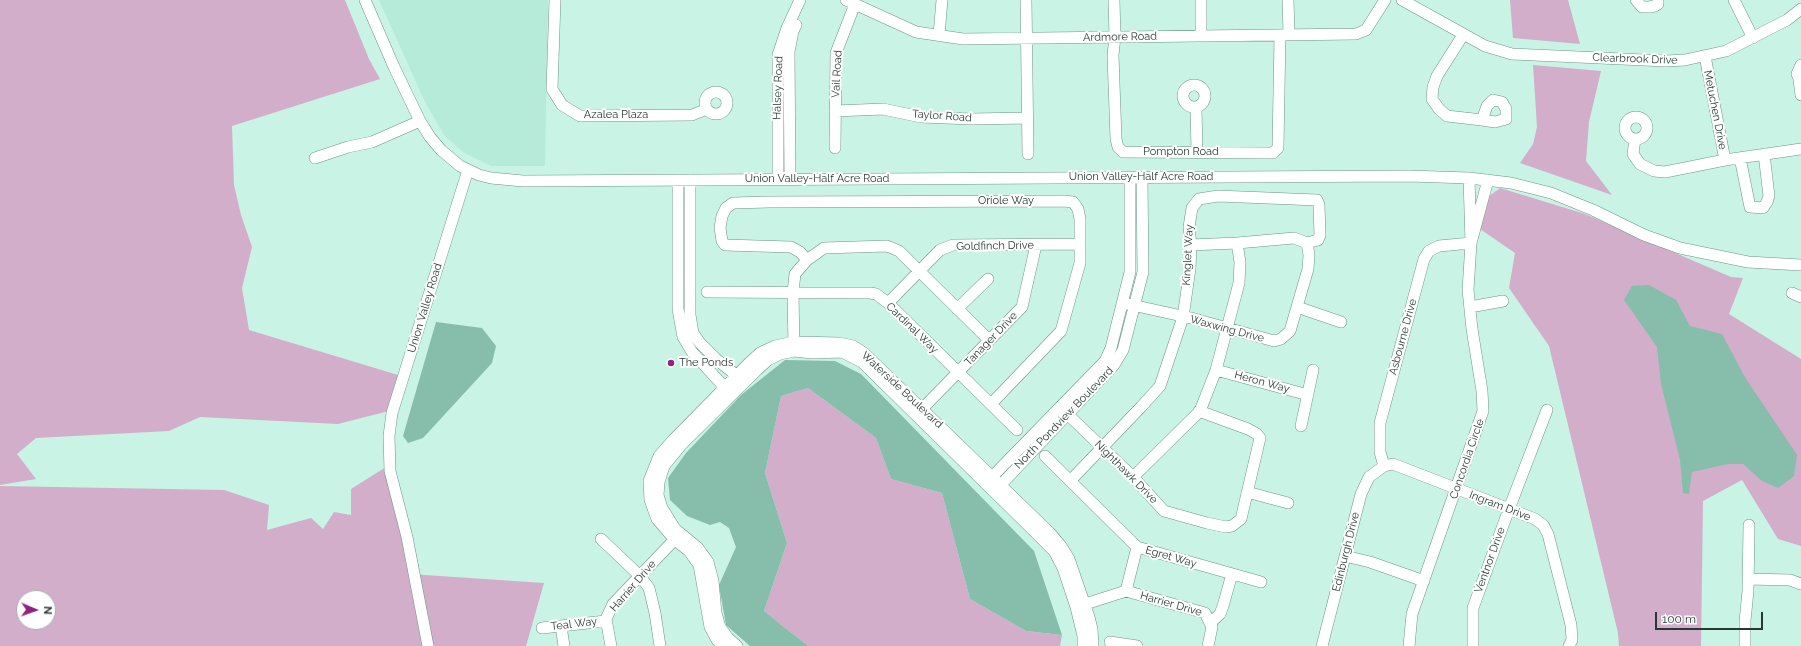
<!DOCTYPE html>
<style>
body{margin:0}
#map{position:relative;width:1801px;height:646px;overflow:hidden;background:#c9f3e4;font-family:Raleway,sans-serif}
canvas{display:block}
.north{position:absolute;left:16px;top:590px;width:40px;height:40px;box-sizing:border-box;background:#fff;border:1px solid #a9b0ae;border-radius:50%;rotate:92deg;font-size:11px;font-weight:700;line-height:16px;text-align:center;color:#283934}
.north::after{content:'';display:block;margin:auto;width:14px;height:18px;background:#912182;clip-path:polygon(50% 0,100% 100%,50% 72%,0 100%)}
.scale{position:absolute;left:1655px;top:612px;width:108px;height:18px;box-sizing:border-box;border:2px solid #283934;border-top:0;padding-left:5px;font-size:12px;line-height:14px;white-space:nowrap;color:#283934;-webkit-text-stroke:3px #fff;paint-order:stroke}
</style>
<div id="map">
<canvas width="1801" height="646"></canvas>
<div class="north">N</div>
<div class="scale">100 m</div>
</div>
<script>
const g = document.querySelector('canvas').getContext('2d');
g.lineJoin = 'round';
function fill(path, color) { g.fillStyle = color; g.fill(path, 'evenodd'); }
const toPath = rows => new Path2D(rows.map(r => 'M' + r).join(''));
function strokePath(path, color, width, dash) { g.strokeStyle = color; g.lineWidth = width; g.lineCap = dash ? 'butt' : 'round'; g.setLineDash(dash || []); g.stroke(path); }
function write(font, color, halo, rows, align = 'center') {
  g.font = font + ' Raleway,sans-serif'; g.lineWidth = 4; g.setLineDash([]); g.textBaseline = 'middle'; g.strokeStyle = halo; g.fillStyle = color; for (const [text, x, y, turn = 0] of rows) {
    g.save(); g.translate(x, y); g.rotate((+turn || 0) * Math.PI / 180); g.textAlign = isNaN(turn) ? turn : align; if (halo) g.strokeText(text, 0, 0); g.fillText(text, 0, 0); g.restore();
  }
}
fill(toPath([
 [379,0,548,0,545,166,491,166,464,153,444,135,425,102]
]), '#b7ebd9');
fill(toPath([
 [0,0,345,0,369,59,380,79,232,126,234,185,241,215,252,247,242,288,249,330,398,375,389,411,338,424,200,417,169,431,36,438,17,454,36,479,0,485],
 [1510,0,1568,0,1580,44,1513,38],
 [1533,65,1601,71,1589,122,1586,161,1612,195,1520,163,1533,144,1537,127],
 [1500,188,1585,214,1731,277,1743,278,1729,314,1801,359,1801,546,1778,539,1742,480,1703,501,1701,646,1619,646,1618,633,1549,346,1509,288,1515,253,1480,229,1488,197],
 [808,388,876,438,891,479,942,493,970,599,1026,631,1062,635,1060,646,808,646,764,611,787,543,765,473,781,396],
 [386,467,410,574,544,583,526,646,0,646,0,486,224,490,269,505,267,530,311,518,323,529,334,512,351,515,351,489],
 [24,598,48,598,48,622,24,622]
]), '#d2aeca');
fill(toPath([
 [1649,285,1676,300,1690,326,1722,334,1746,379,1797,455,1794,476,1778,488,1762,481,1743,464,1728,464,1692,472,1689,494,1683,493,1680,460,1661,384,1657,347,1624,300,1632,286],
 [436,322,482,328,496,346,492,363,423,438,408,443,403,436],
 [785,360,835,361,861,374,1034,551,1062,635,1026,631,970,599,942,493,891,479,876,438,808,388,781,396,765,473,787,543,764,611,808,646,750,646,726,625,719,585,736,547,729,528,720,522,710,525,687,516,670,500,668,478,686,453,741,395]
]), '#86bdab');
const minor = toPath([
 [365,0,394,67,420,121,430,137,441,150,460,166,479,175,491,178,523,181,1409,176,1469,178,1511,183,1551,193,1593,210,1644,235,1680,248,1748,262,1801,265],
 [555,0,552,89,562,105,580,116,692,115,707,109],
 [846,0,916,32,963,39,1356,34,1366,30,1385,0],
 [1026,0,1028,154],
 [1114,0,1115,37,1113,55,1116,139,1118,147,1123,152,1273,153,1278,148,1280,35],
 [1201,0,1201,36],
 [1288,0,1289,34],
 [1402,0,1485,46,1512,54,1666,61,1685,60,1726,51,1787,20,1801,9],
 [1636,0,1642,7,1649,7,1655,6,1658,4,1658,0],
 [1734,0,1753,38],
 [939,35,942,0],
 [1463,35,1437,76,1433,87,1432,99,1439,109,1447,116,1482,120],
 [1705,56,1725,160],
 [1801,65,1797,74,1801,82],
 [1799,80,1801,95],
 '1183 96a11 11 0 1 1 22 0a11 11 0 1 1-22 0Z',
 '705 103a11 11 0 1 1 22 0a11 11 0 1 1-22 0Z',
 [1493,100,1502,102,1506,109,1506,119,1495,122,1482,120,1487,106,1493,100],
 [1196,107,1197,152],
 [835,111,883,109,921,117,971,119,1027,118],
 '1625 128a11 11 0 1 1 22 0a11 11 0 1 1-22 0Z',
 [1635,139,1633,154,1640,164,1654,171,1665,172,1725,160,1801,149],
 [835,148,836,53,855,4],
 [315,158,348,147,372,142,420,121],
 [1740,158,1750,207,1763,208,1767,202,1769,196,1764,154],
 [1469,178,1471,243,1488,180],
 [778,179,778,55,787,28,800,0],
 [790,179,789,52,793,31,796,25],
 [678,180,678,309,683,337,692,352,729,392],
 [690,180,690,315,693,333,700,343,716,359,741,379],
 [807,260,800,252,791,247,725,245,722,241,720,228,722,216,726,208,733,203,769,202,1064,201,1073,202,1078,209,1080,219,1080,263,1061,331,991,404],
 [707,292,870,293,876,294,888,303,1017,430],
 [1792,293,1801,297],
 [888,303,940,250,953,245,1080,244],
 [1123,303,1191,318,1274,341,1281,339,1290,331,1308,269,1309,255,1307,243,1294,238,1237,243,1191,245],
 [1297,307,1341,322],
 [1470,307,1503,301],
 [957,309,988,279],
 [794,349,793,292,795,274,807,260,824,248,887,246,899,251,989,340],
 [1216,370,1308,395],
 [1060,407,1133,477,1164,511,1207,523,1226,527,1232,526,1241,519,1260,438,1257,434,1248,429,1199,411],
 [917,414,1022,307,1036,245],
 [1301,426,1313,370],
 [1045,456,1137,547,1261,582],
 [1384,466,1380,452,1380,423,1424,259,1429,251,1439,246,1471,243,1468,290,1472,329,1482,391,1483,411,1412,614,1409,646],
 [1133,477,1200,411,1216,370,1239,283,1240,262,1237,243],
 [989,480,1105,361,1111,348,1130,272,1130,178],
 [1070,481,1141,407,1160,386,1183,317,1190,269,1191,245,1189,227,1192,208,1199,199,1218,196,1317,200,1319,205,1320,235,1318,240,1307,243],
 [996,490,1114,365,1123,350,1143,272,1142,178],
 [1247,492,1288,503],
 [601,539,640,576,649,588,655,613,660,646],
 [1345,556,1370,562,1424,581],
 [1748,579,1790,580,1801,584],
 [1126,591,1205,613,1212,627,1208,646],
 [1079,606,1126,591,1137,547],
 [1210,623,1220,614,1223,606,1232,574],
 [561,626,564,646],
 [542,628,606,621],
 [1110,642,1137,646],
 [428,646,407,537,390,471,389,436,392,413,468,170],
 [611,646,606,619,613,604,679,535],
 [724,646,717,640,710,627,699,565,689,551,675,540,657,519,650,500,649,481,659,456,674,439,748,364,760,353,775,346,794,342,839,343,853,346,864,353,1050,533,1061,546,1069,559,1089,617,1092,629,1093,646],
 [737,646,728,638,720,627,716,613,713,581,708,562,698,548,675,529,662,508,658,495,659,482,664,466,682,444,757,370,768,360,780,354,794,351,812,353,842,352,862,362,1034,531,1054,551,1063,568,1076,607,1083,636,1083,646],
 [1322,646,1361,494,1369,477,1384,466,1393,464,1535,519,1543,525,1548,534,1571,625,1572,640,1569,646],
 [1473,646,1473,608,1509,509,1547,410],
 [1745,646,1745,621,1748,591,1749,525]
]);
strokePath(minor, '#6d9587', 12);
strokePath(minor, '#fff', 11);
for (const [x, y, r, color] of [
 [671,363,4,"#912182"]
]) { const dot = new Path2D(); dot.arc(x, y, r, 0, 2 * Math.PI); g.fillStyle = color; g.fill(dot); strokePath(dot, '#fff', 1.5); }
write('11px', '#283934', '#fff', [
 ["Ardmore Road",1120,37,-1],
 ["Clearbrook Drive",1635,59,2],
 ["Vail Road",837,74,-87],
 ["Halsey Road",778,88,-88],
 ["Metuchen Drive",1715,110,79],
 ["Azalea Plaza",616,115],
 ["Taylor Road",942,116,4],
 ["Pompton Road",1181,152],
 ["Union Valley-Half Acre Road",1141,177],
 ["Union Valley-Half Acre Road",817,179],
 ["Oriole Way",1006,201],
 ["Goldfinch Drive",995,246,-1],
 ["Kinglet Way",1188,255,-87],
 ["Union Valley Road",425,308,-73],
 ["Cardinal Way",912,328,44],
 ["Waxwing Drive",1227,329,15],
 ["Asbourne Drive",1403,337,-75],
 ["Tanager Drive",991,339,-46],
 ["Heron Way",1262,382,15],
 ["Waterside Boulevard",902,390,43],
 ["North Pondview Boulevard",1064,418,-46],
 ["Concordia Circle",1467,459,-71],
 ["Nighthawk Drive",1126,472,45],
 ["Ingram Drive",1500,506,21],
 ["Edinburgh Drive",1346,552,-76],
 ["Egret Way",1171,557,16],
 ["Ventnor Drive",1490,560,-70],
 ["Harrier Drive",633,586,-49],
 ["Harrier Drive",1171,604,16],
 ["Teal Way",574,624,-7]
]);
write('11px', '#283934', '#fff', [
 ["The Ponds",679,363]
], 'left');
</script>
